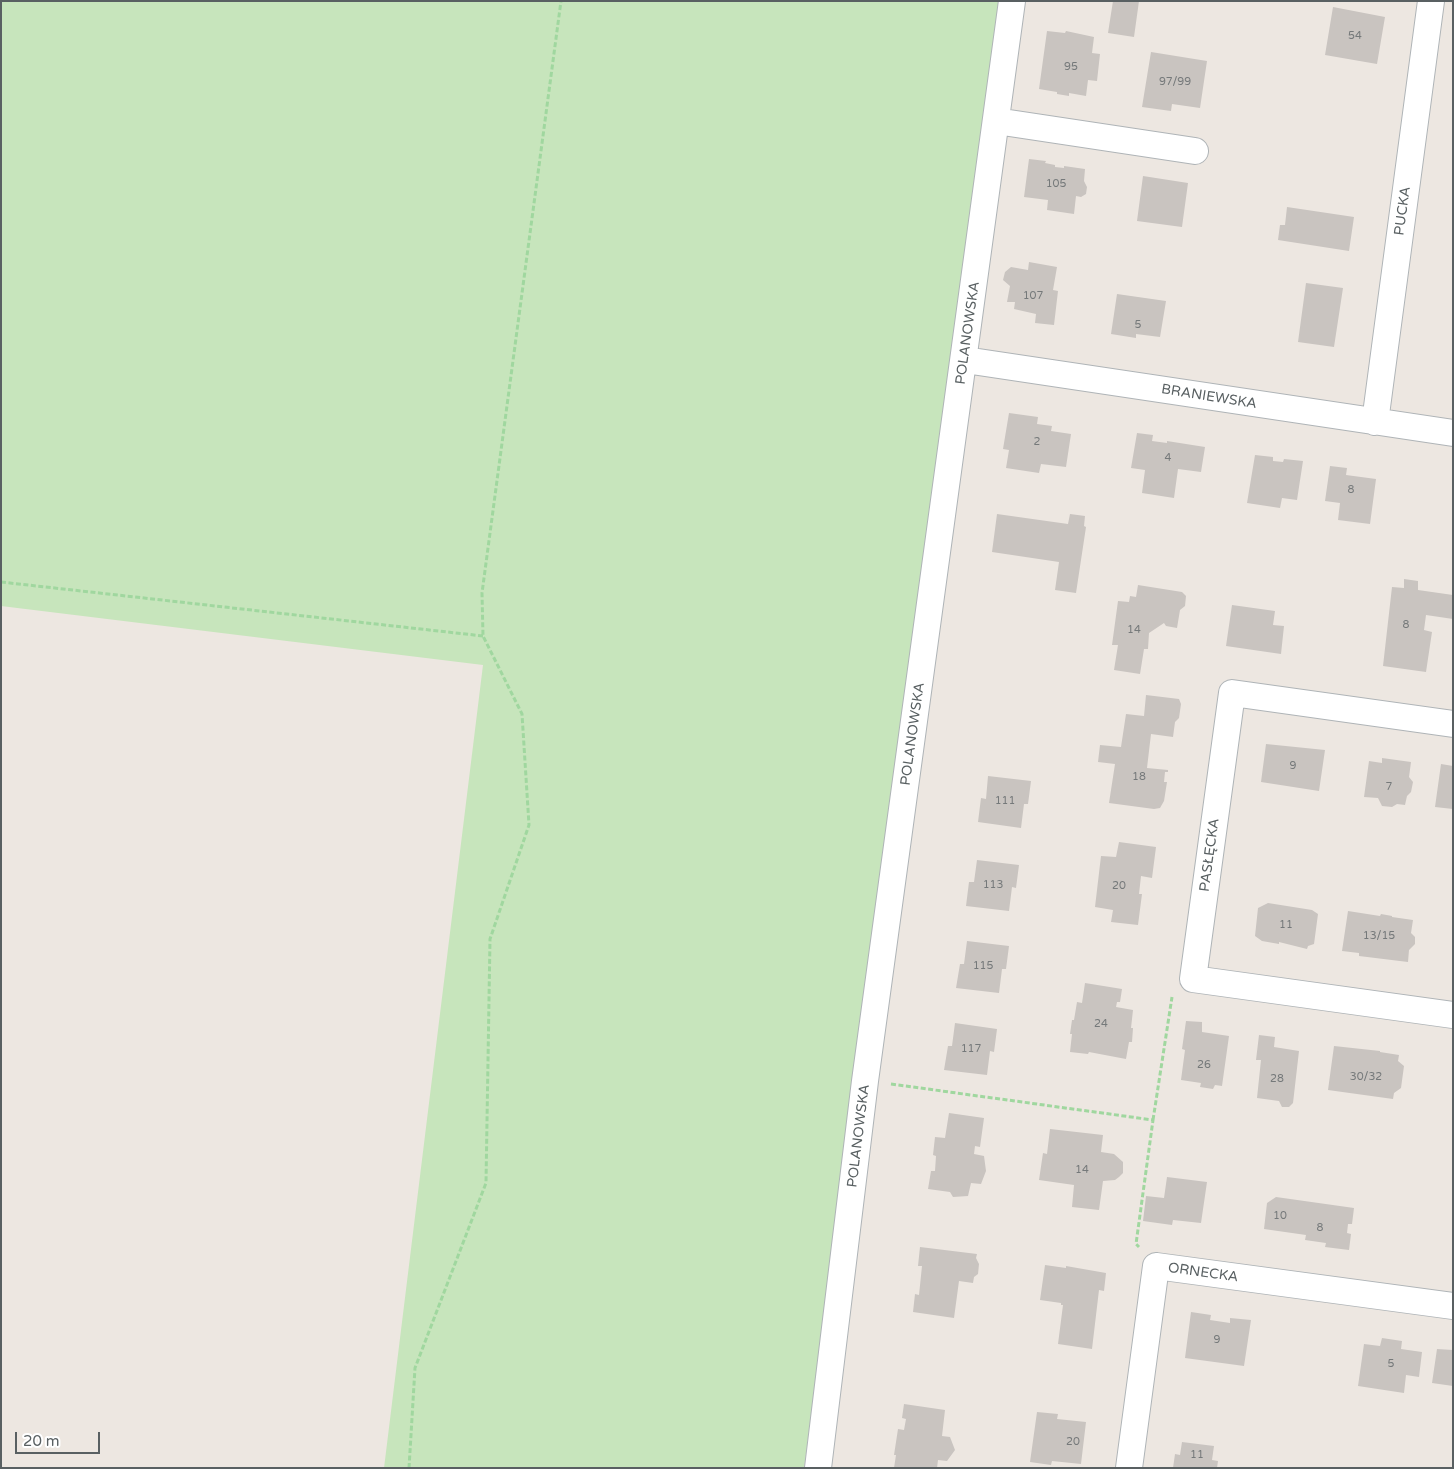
<!DOCTYPE html>
<meta charset="utf-8">
<style>
body{margin:0}
#map{position:relative;width:1454px;height:1469px;overflow:hidden;background:#ede7e1;font-family:"Varela Round",sans-serif}
canvas{display:block}
.frame{position:absolute;inset:0;border:2px solid #596062;pointer-events:none}
.scale{position:absolute;left:15px;top:1432px;width:85px;height:22px;box-sizing:border-box;border:2px solid #596062;border-top:0;padding-left:6px;font-size:15px;line-height:18px;white-space:nowrap;color:#596062;-webkit-text-stroke:4px #fff;paint-order:stroke}
</style>
<div id="map">
<canvas width="1454" height="1469"></canvas>
<div class="frame"></div>
<div class="scale">20 m</div>
</div>
<script>
const g = document.querySelector('canvas').getContext('2d');
g.lineJoin = 'round';
function fill(path, color) { g.fillStyle = color; g.fill(path, 'evenodd'); }
const toPath = rows => new Path2D(rows.map(r => 'M' + r).join(''));
function strokePath(path, color, width, dash) { g.strokeStyle = color; g.lineWidth = width; g.lineCap = dash ? 'butt' : 'round'; g.setLineDash(dash || []); g.stroke(path); }
function write(font, color, halo, rows, align = 'center') {
  g.font = font + ' "Varela Round",sans-serif'; g.lineWidth = 4; g.setLineDash([]); g.textBaseline = 'middle'; g.strokeStyle = halo; g.fillStyle = color; for (const [text, x, y, turn = 0] of rows) {
    g.save(); g.translate(x, y); g.rotate((+turn || 0) * Math.PI / 180); g.textAlign = isNaN(turn) ? turn : align; if (halo) g.strokeText(text, 0, 0); g.fillText(text, 0, 0); g.restore();
  }
}
fill(toPath([
 [1,1,999,1,804,1468,384,1468,483,665,1,606]
]), '#c7e5bc');
fill(toPath([
 [1113,1,1139,1,1134,37,1108,33],
 [1333,7,1385,17,1377,64,1325,55],
 [1047,31,1065,33,1066,31,1094,37,1092,53,1100,54,1097,81,1088,80,1086,96,1069,93,1069,96,1057,94,1057,92,1039,89],
 [1151,52,1207,61,1200,108,1172,104,1171,111,1142,107],
 [1029,159,1046,161,1045,163,1055,165,1055,167,1064,168,1064,166,1085,169,1084,181,1087,187,1086,194,1081,197,1076,196,1074,214,1047,210,1048,200,1024,197],
 [1143,176,1188,183,1182,227,1137,221],
 [1287,207,1354,217,1349,251,1278,240,1280,225,1285,225],
 [1029,262,1057,267,1053,290,1058,291,1054,325,1035,323,1036,314,1014,309,1015,302,1007,302,1010,286,1003,280,1005,272,1011,267,1028,270],
 [1306,283,1343,288,1334,347,1298,342],
 [1117,294,1166,301,1160,337,1136,334,1136,338,1111,334],
 [1009,413,1038,417,1037,424,1052,426,1051,431,1071,434,1066,467,1041,464,1039,473,1006,468,1009,450,1003,449],
 [1137,433,1153,435,1152,441,1167,443,1167,441,1205,447,1201,472,1178,469,1174,498,1142,493,1145,470,1131,468],
 [1255,455,1273,457,1273,461,1283,462,1284,459,1303,461,1297,500,1282,498,1280,508,1247,503],
 [1330,466,1347,468,1346,475,1376,479,1370,524,1338,520,1340,503,1325,501],
 [997,514,1068,524,1070,514,1085,516,1084,526,1086,527,1076,593,1055,590,1059,562,992,552],
 [1404,579,1418,581,1418,590,1453,595,1453,619,1426,615,1424,630,1432,632,1426,672,1383,666,1392,587,1404,588],
 [1138,585,1182,592,1186,596,1185,606,1180,610,1177,628,1166,626,1164,623,1149,633,1148,649,1144,649,1140,674,1114,670,1118,645,1112,645,1118,601,1129,602,1130,596,1136,597],
 [1232,605,1275,611,1273,625,1284,626,1281,654,1226,646],
 [1146,695,1179,699,1181,704,1179,718,1175,722,1173,737,1151,734,1147,768,1168,770,1168,772,1165,772,1164,782,1167,782,1164,801,1160,808,1154,809,1109,803,1115,764,1098,762,1100,745,1121,747,1126,714,1144,716],
 [1266,744,1325,750,1319,791,1261,782],
 [1382,758,1411,762,1409,777,1413,782,1411,792,1407,796,1405,805,1397,804,1392,807,1382,806,1378,798,1364,797,1369,761,1382,763],
 [1441,764,1453,766,1453,809,1435,807],
 [988,776,1031,781,1028,804,1024,804,1021,828,978,822,981,798,986,799],
 [1119,842,1156,847,1152,878,1141,876,1139,894,1142,894,1138,925,1111,922,1113,910,1095,907,1101,856,1116,857],
 [977,860,1019,865,1016,888,1012,887,1009,911,966,906,969,882,974,882],
 [1268,903,1312,910,1318,914,1314,944,1308,946,1307,949,1279,942,1279,944,1262,941,1255,936,1258,908],
 [1348,911,1380,916,1381,914,1392,916,1392,917,1413,920,1411,933,1415,937,1415,944,1409,950,1408,962,1359,956,1359,953,1342,951],
 [967,941,1009,946,1006,969,1002,969,999,993,956,988,960,964,964,964],
 [1085,983,1122,989,1120,1002,1117,1002,1116,1007,1133,1010,1131,1028,1133,1028,1132,1042,1129,1042,1126,1059,1089,1052,1088,1054,1070,1052,1072,1034,1070,1034,1072,1020,1074,1020,1077,1002,1082,1003],
 [1186,1021,1202,1022,1202,1032,1229,1036,1222,1086,1215,1085,1213,1089,1200,1087,1201,1083,1181,1080,1185,1050,1182,1049],
 [955,1023,997,1029,994,1052,990,1051,987,1075,944,1070,948,1046,952,1046],
 [1259,1035,1275,1037,1274,1047,1299,1051,1293,1103,1289,1107,1282,1107,1279,1101,1257,1098,1261,1060,1256,1060],
 [1334,1046,1380,1051,1380,1052,1399,1055,1398,1061,1404,1066,1401,1088,1394,1093,1393,1099,1328,1090],
 [949,1113,984,1118,980,1147,975,1146,974,1154,984,1156,986,1171,981,1184,971,1183,968,1196,953,1197,950,1192,928,1189,931,1171,935,1171,936,1156,933,1155,935,1137,945,1138],
 [1050,1129,1103,1135,1101,1152,1114,1154,1123,1162,1123,1173,1119,1177,1115,1180,1103,1181,1099,1210,1072,1207,1074,1185,1039,1180,1043,1153,1047,1154],
 [1167,1177,1207,1182,1201,1223,1173,1220,1172,1225,1143,1221,1146,1196,1164,1198],
 [1276,1197,1354,1208,1352,1224,1348,1224,1347,1233,1351,1234,1349,1250,1325,1247,1326,1243,1305,1240,1306,1235,1264,1229,1267,1203],
 [920,1247,977,1254,976,1258,979,1264,978,1274,974,1277,973,1283,959,1281,954,1318,913,1312,915,1294,919,1295,922,1266,918,1266],
 [1045,1265,1066,1268,1066,1266,1106,1273,1104,1291,1099,1290,1092,1349,1058,1344,1063,1305,1061,1305,1061,1303,1040,1300],
 [1191,1312,1211,1315,1210,1320,1230,1323,1230,1318,1251,1320,1244,1366,1185,1358],
 [1382,1338,1402,1341,1401,1349,1422,1352,1419,1377,1406,1375,1404,1393,1358,1386,1364,1344,1380,1346],
 [1437,1349,1453,1350,1453,1386,1432,1383],
 [904,1404,945,1410,942,1436,950,1437,955,1450,947,1461,938,1460,937,1468,894,1468,896,1455,894,1455,898,1429,904,1430,906,1419,902,1418],
 [1037,1412,1058,1414,1057,1419,1086,1422,1081,1464,1052,1461,1051,1465,1030,1462],
 [1182,1442,1214,1446,1212,1460,1218,1461,1217,1468,1173,1468,1175,1454,1180,1455]
]), '#c9c4c0');
const minor = toPath([
 [996,121,1195,151],
 [965,360,1453,433],
 [1375,422,1431,1],
 [1453,724,1232,693,1193,979,1453,1015],
 [818,1468,865,1081,1012,1],
 [1129,1468,1156,1266,1453,1306]
]);
strokePath(minor, '#afb4b7', 28);
strokePath(toPath([
 [1,582,483,636],
 [891,1084,1153,1120,1136,1244,1139,1247],
 [1153,1120,1172,997],
 [409,1468,415,1368,486,1183,490,939,529,825,522,714,483,636,482,593,561,1]
]), '#a0d79f', 3, [5, 2.5]);
strokePath(minor, '#fff', 26);
write('11px', '#75797a', null, [
 ["54",1355,36],
 ["95",1071,67],
 ["97/99",1175,82],
 ["105",1056,184],
 ["107",1033,296],
 ["5",1138,325],
 ["2",1037,442],
 ["4",1168,458],
 ["8",1351,490],
 ["8",1406,625],
 ["14",1134,630],
 ["9",1293,766],
 ["18",1139,777],
 ["7",1389,787],
 ["111",1005,801],
 ["113",993,885],
 ["20",1119,886],
 ["11",1286,925],
 ["13/15",1379,936],
 ["115",983,966],
 ["24",1101,1024],
 ["117",971,1049],
 ["26",1204,1065],
 ["30/32",1366,1077],
 ["28",1277,1079],
 ["14",1082,1170],
 ["10",1280,1216],
 ["8",1320,1228],
 ["9",1217,1340],
 ["5",1391,1364],
 ["20",1073,1442],
 ["11",1197,1455]
]);
write('14px', '#596062', '#fff', [
 ["PUCKA",1403,211,-82],
 ["POLANOWSKA",968,333,-82],
 ["BRANIEWSKA",1209,397,9],
 ["POLANOWSKA",913,734,-82],
 ["PASŁĘCKA",1210,855,-82],
 ["POLANOWSKA",859,1136,-83],
 ["ORNECKA",1203,1273,8]
]);
</script>
